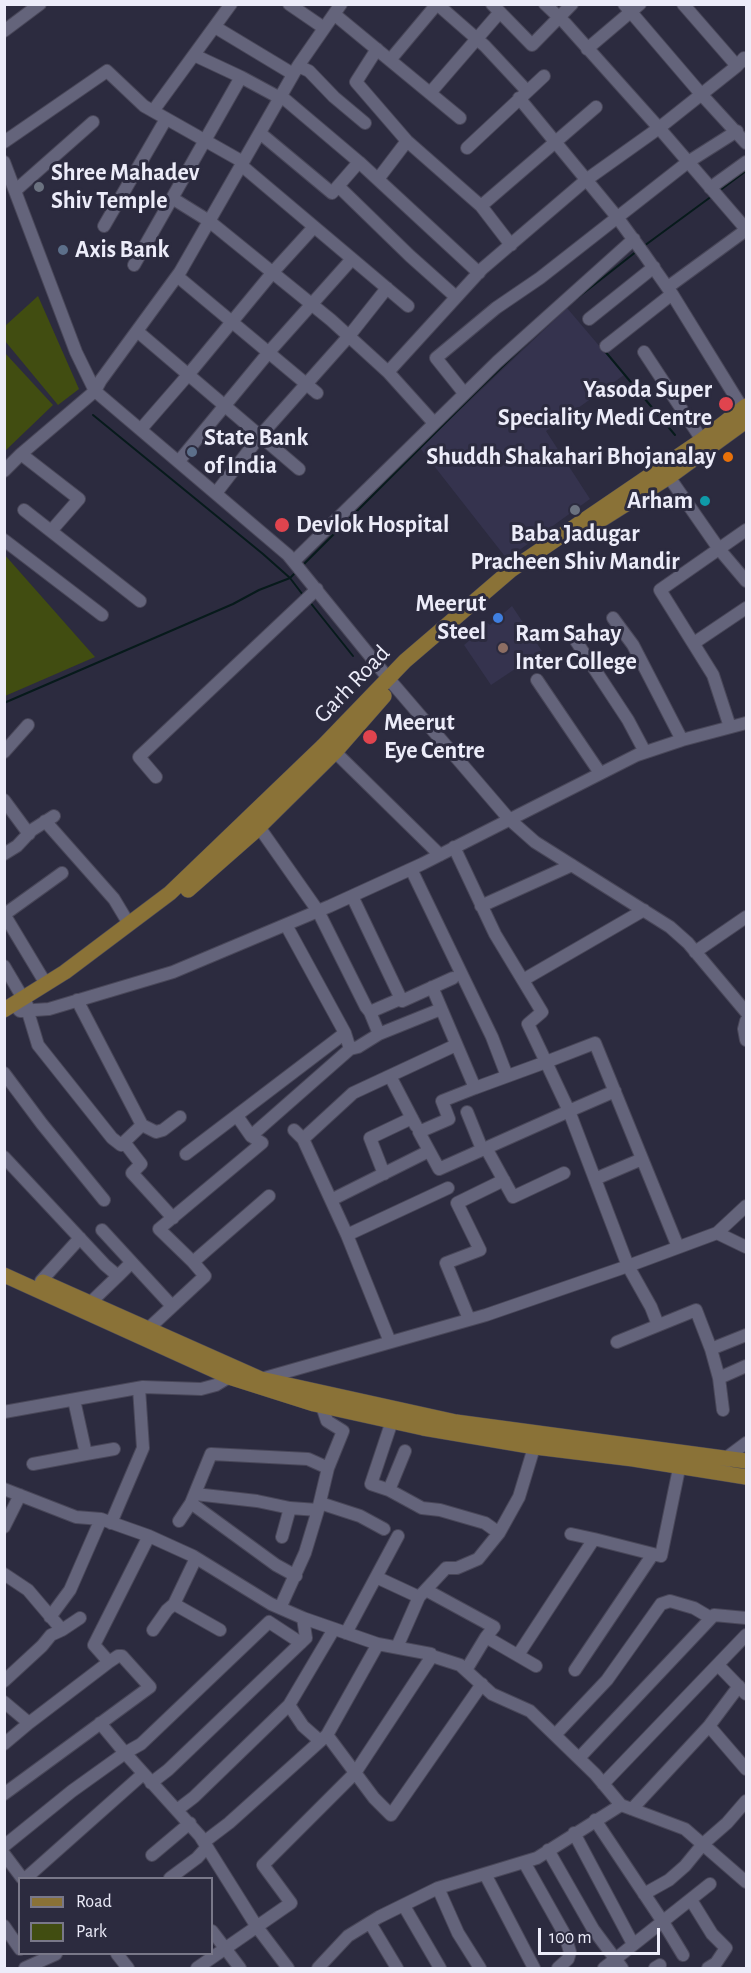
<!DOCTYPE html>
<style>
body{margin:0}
#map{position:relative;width:751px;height:1973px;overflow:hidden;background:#2c2b3f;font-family:"Alegreya Sans",sans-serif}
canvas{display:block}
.frame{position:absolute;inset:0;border:6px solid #ececf9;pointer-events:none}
.legend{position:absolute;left:18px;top:1877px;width:195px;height:78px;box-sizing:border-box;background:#2c2b3f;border:2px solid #797889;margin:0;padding:8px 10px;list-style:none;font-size:18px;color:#ececf9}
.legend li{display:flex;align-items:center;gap:12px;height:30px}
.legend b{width:30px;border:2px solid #797889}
.scale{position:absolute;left:538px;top:1928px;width:122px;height:27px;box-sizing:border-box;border:3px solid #ececf9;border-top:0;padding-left:8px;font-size:18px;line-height:21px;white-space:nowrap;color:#ececf9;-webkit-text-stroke:4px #2c2b3f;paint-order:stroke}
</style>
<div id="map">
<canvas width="751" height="1973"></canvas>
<div class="frame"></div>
<ul class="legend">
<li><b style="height:8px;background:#8a7237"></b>Road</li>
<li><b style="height:16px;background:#414d11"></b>Park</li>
</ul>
<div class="scale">100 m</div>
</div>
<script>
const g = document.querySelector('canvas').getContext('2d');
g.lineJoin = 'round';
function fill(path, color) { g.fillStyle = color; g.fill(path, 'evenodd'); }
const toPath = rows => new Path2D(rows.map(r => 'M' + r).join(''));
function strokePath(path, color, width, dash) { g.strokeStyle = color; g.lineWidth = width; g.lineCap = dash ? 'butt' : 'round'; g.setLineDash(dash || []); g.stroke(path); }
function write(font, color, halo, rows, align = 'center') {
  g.font = font + ' "Alegreya Sans",sans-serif'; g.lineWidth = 6; g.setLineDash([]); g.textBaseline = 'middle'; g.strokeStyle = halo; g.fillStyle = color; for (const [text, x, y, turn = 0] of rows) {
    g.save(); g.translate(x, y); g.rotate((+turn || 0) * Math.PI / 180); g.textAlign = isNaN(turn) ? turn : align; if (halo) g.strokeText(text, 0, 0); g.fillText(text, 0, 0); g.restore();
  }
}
fill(toPath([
 [567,308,624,375,546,431,590,499,507,559,420,448],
 [512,606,542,651,491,685,464,645,478,633,475,626,483,619,490,625]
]), '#35334e');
fill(toPath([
 [38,296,79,389,58,405,5,341,5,326],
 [5,353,53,405,5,451],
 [4,554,95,657,5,696,4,696]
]), '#414d11');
strokePath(toPath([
 [719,191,746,171],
 [644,246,712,196],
 [576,299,637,251],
 [604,350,675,435],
 [93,415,263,554,290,578,303,595],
 [303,565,476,392,531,339],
 [309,601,353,656],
 [4,703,233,604,259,590,290,578,297,571]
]), '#071a1b', 2);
const minor = toPath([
 [289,4,324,28],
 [492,4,532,45,572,4],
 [545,4,565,23,659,128,746,229],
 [624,4,701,94,746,143],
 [334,14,460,118],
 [215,27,293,74],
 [4,31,40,4],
 [377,49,356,82,407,141,481,206,511,245],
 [587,49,640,4],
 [194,55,241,77,280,98],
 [390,60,437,4,485,46,527,91],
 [298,66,309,71,334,97,365,123],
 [737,66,744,58,746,61],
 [430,93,500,12],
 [281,96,359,162,479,273],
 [519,98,617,217,644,254,672,294,746,414],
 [153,111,231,4],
 [260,133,332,193,359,162],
 [4,142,107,71,144,106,243,162],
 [467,148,544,76],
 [4,162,76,352,95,391,288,555,388,678,509,819,535,842,670,927,688,943,746,1012],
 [241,165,408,306],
 [378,179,407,141],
 [338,186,410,256,456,297],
 [710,188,746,162],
 [16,190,93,122],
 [172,198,209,221,331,320,388,372,434,423],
 [481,206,596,107],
 [104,226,166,119],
 [134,265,241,77],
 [177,276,317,393],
 [668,287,746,230],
 [589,319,654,267],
 [137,331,299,469],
 [606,346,672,294],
 [644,352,702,440],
 [388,372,482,269,586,180,659,128,737,66,683,4],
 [464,393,436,358,496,308,540,278,688,162,737,131],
 [141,429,188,375,273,272,314,227],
 [21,454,79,499,51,531],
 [179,461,269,352,352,259],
 [4,471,21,454,95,391,101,380,180,272,298,66,341,4],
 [669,477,719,549,746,581],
 [216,493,260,436,349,336,387,288],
 [24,510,140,601],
 [4,540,102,615],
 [294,561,497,362,634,239],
 [613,618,633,645,682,740],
 [576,641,628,720,645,752],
 [694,643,746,608],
 [537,680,600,773],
 [730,727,713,675,660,590,746,530],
 [329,746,440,855],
 [4,752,28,725],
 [156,777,139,757,317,589],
 [4,800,29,834],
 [45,821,114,899,129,924],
 [259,827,318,911,366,1007,370,1012,379,1034],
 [454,847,495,934,542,1012,528,1024,546,1062,569,1111,439,1169,419,1132,449,1119,442,1101,475,1088,546,1062,595,1043,678,1247],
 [4,854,17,846,32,830,54,816],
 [411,869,492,1037,507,1076],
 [352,896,402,1001,453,978],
 [481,906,572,865],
 [4,914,46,984],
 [5,914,62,873],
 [695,952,746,917],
 [4,966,27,1005],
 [523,980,644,910],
 [432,987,475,1088],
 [77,1000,142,1125,156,1132,163,1130,180,1117],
 [14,1005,20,1011,49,1009,173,972,330,906,422,864,637,755,682,740,746,723],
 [28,1012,38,1045,112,1138,121,1145,142,1125],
 [370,1012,400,999,402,1001],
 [746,1021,744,1029,746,1040],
 [350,1049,358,1047,379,1034,441,1009],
 [4,1073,42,1124,104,1200],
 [390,1076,416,1126],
 [615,1091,569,1111,628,1266,651,1307,658,1325],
 [467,1112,482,1149,486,1148,513,1197,564,1173],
 [237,1116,251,1136],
 [294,1130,303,1139],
 [124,1142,141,1164,132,1173,173,1218],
 [186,1154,345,1033,286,925],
 [4,1157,105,1265,118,1276,131,1263],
 [384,1174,370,1138,412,1118],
 [595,1179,642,1159],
 [331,1200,429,1151],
 [102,1230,172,1306],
 [717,1233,746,1247],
 [347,1235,303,1139,353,1093,456,1045],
 [193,1262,159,1229,262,1143,251,1136,350,1049,345,1033],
 [41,1281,80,1238],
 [91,1302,118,1276],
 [469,1319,446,1263,480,1250,457,1203,504,1180],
 [149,1328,205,1276,193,1262,269,1196],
 [390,1342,347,1235,448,1188],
 [617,1342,696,1310,711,1349,719,1378,723,1410],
 [711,1349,746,1335],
 [719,1378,746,1366],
 [261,1379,486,1315,628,1266,717,1233,746,1206],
 [4,1412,143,1387,201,1389,216,1385,229,1377,231,1371],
 [405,1451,389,1490,422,1508,440,1510,485,1523,499,1533],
 [86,1454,114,1449],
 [33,1464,86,1454,74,1400],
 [725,1464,726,1458,746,1443],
 [4,1489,76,1517,101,1519,149,1536,193,1556,271,1604,303,1618,378,1644,431,1654,432,1656,460,1665,492,1694,530,1711,595,1774,621,1805],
 [389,1490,371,1484,392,1421],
 [195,1494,257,1501,290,1508,318,1510],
 [191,1503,276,1565,296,1576],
 [320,1503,360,1516,384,1529],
 [179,1521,191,1503,211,1454,308,1459,328,1468],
 [111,1523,143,1448,139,1388],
 [4,1527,20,1495],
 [571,1534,594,1539],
 [282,1537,290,1508],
 [196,1558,174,1604,220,1630],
 [4,1574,28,1590,62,1630,80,1618],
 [376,1577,419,1597],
 [426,1590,494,1627,486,1637,536,1666],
 [280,1608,305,1553,318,1510,328,1468,343,1431,327,1421,322,1406],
 [50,1617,70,1590,101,1519],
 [153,1630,167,1610,174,1604],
 [346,1633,398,1536],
 [378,1644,327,1735,374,1798,391,1815,482,1684],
 [397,1647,419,1597,446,1568,457,1568,478,1559,499,1533,519,1497,536,1441],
 [518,1655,594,1539,661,1556,681,1459],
 [718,1665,746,1694],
 [466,1670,486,1637],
 [575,1670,653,1554],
 [4,1681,42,1646,51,1635,62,1630],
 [4,1702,29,1723,4,1744],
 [289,1705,303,1726,320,1741],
 [29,1723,109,1662],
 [100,1723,125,1753,141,1744,269,1622,301,1643],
 [709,1726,746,1769],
 [555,1735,607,1680,661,1604,670,1601,694,1608,711,1618],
 [579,1758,714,1615,746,1618],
 [151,1783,168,1770,306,1638,303,1618],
 [603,1784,746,1635],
 [4,1794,150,1687,122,1656,118,1656,109,1662,94,1645,149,1536],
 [632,1809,709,1726,739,1686],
 [177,1810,194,1797,289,1705,334,1629],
 [595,1820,663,1922,683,1955],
 [574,1833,633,1944],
 [204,1842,229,1823,327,1735],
 [4,1846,72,1791,125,1753,200,1836,257,1927,288,1968],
 [548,1850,593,1929,622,1968],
 [4,1854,22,1878],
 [152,1855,190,1823],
 [524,1862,565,1935,570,1952,568,1959,558,1968],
 [485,1874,534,1968],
 [26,1878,143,1774],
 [170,1878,197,1858,207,1847],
 [438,1888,458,1933,480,1968],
 [644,1894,669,1880,685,1866,703,1844,727,1823,746,1801],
 [691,1900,712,1934,726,1948,716,1963,708,1968],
 [404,1906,440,1968],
 [370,1923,397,1968],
 [4,1926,20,1949],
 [212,1931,240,1968],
 [117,1954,128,1968],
 [25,1968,56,1954],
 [197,1968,291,1903,263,1865,355,1773,432,1656],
 [318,1968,348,1936,379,1917,438,1888,537,1858,621,1805,685,1829,746,1882],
 [604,1968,710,1884],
 [655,1968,660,1965]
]);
const major = toPath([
 [593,525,669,477,746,421],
 [188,890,254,832,335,752,384,696],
 [4,1010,65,972,170,893,323,746,405,661,511,570,702,440,746,406],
 [4,1275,229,1377,314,1404,423,1428,535,1447,633,1459,746,1477],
 [43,1282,261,1379,456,1422,746,1461]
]);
strokePath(minor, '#494759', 14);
strokePath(major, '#494759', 16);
strokePath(minor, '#64647b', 12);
strokePath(major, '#8a7237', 15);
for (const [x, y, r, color] of [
 [39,187,6,"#6b7280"],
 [63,250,6,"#5c6f8a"],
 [726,404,8,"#e0444e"],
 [192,452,6,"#5c6f8a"],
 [728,457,6,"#e8710a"],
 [705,501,6,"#0f9aa8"],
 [575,510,6,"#6b7280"],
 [282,525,8,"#e0444e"],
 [498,618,6,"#3f7fe0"],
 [503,648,6,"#8d6e63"],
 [370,737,8,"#e0444e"]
]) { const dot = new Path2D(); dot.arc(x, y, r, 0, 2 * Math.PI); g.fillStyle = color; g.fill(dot); strokePath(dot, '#2c2b3f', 2); }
write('bold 24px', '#ececf9', '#2c2b3f', [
 ["Shree Mahadev",51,173],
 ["Shiv Temple",51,201],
 ["Axis Bank",75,250],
 ["Yasoda Super",712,390,"right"],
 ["Speciality Medi Centre",712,418,"right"],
 ["State Bank",204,438],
 ["of India",204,466],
 ["Shuddh Shakahari Bhojanalay",716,457,"right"],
 ["Arham",693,501,"right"],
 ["Devlok Hospital",296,525],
 ["Baba Jadugar",575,534,"center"],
 ["Pracheen Shiv Mandir",575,562,"center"],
 ["Meerut",486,604,"right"],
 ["Steel",486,632,"right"],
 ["Ram Sahay",515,634],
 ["Inter College",515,662],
 ["Meerut",384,723],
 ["Eye Centre",384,751]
], 'left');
write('24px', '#ececf9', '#2c2b3f', [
 ["Garh Road",352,684,-46]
]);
</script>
